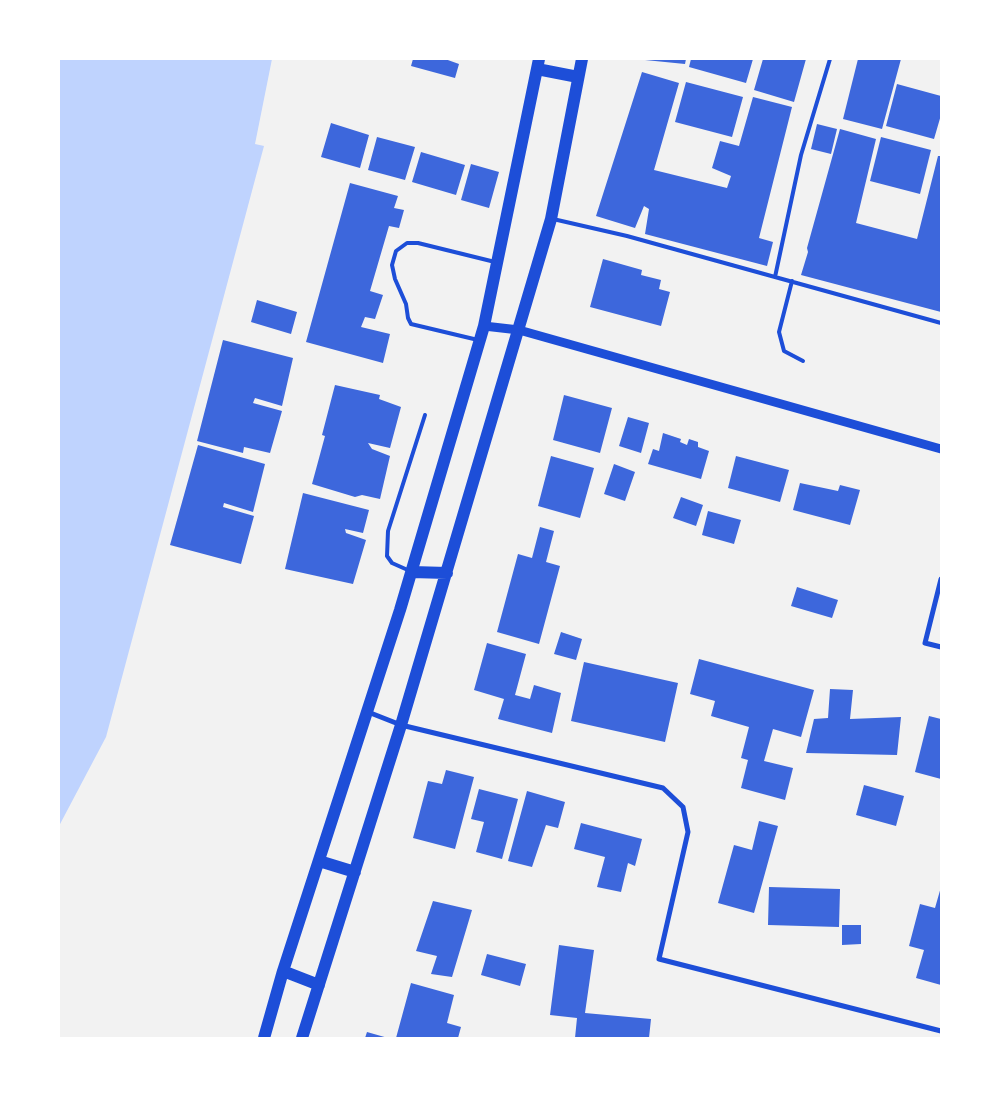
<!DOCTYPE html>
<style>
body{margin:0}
#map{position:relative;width:1000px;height:1097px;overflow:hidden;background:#f2f2f2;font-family:Raleway,sans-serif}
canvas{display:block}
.frame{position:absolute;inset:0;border:60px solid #fff;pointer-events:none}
</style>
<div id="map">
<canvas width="1000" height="1097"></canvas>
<div class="frame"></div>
</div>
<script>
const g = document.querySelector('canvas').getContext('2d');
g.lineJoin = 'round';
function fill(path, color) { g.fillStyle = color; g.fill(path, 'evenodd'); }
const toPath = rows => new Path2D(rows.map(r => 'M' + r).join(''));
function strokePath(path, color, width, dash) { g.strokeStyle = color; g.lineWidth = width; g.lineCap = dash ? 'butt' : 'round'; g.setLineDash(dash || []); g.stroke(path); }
fill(toPath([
 [59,59,272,59,255,144,264,146,106,737,59,826]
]), '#bfd3fe');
fill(toPath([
 [413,59,445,59,459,64,455,78,411,66],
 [645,59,686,59,685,64,645,60],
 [691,59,753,59,746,83,689,67],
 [763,59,806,59,794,102,754,90],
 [858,59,901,59,882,129,843,119],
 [642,72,679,83,654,170,727,188,731,176,712,168,720,141,739,146,753,97,792,107,759,238,773,242,767,266,645,234,649,209,644,206,635,228,596,216],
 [686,82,743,97,732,137,675,122],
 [897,84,941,96,941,115,934,139,886,126],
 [331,123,369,135,360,168,321,157],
 [817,124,837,129,831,154,811,149],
 [840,129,876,139,856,223,917,239,938,156,941,156,941,312,801,275,808,252,807,248],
 [377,137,415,147,405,180,368,170],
 [881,137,931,150,920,194,870,181],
 [421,152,465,165,456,195,412,182],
 [471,164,499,172,489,208,461,200],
 [350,183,398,196,394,208,404,210,399,228,389,226,370,291,383,295,375,319,365,317,361,327,390,334,383,363,306,342],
 [603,259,642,270,641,275,661,280,659,289,670,292,661,326,590,307],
 [257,300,297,312,291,334,251,322],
 [223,340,293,358,282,406,255,398,253,403,282,411,270,453,244,447,243,453,197,441],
 [335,385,380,395,379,399,401,407,390,448,368,443,372,449,390,456,380,499,362,495,355,497,312,484,325,436,322,435],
 [564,395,612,408,600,453,553,440],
 [628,417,649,423,641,453,619,446],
 [663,433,681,439,680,442,687,445,689,439,698,442,698,447,709,451,701,479,648,464,653,449,659,451],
 [198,445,265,464,253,512,224,503,223,507,254,516,241,564,170,545],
 [551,456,594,468,580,518,538,506],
 [736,456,789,470,780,502,728,488],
 [614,464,635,472,625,501,604,494],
 [800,483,838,491,840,485,860,490,850,525,793,510],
 [303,493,369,510,363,533,345,529,346,533,366,540,353,584,285,569],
 [681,497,703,505,696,526,673,518],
 [708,511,741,520,734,544,702,535],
 [540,527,554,531,546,562,560,566,539,644,497,632,518,554,532,558],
 [797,587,838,600,832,618,791,606],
 [561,632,582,639,576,660,554,654],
 [487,643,526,654,515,695,530,699,534,685,561,693,552,733,498,719,504,699,474,690],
 [699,659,814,690,801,737,773,729,764,761,793,768,785,800,741,788,748,760,741,758,749,727,711,716,715,701,690,694],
 [584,662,678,683,665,742,571,721],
 [830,689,853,690,850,719,901,717,897,755,806,753,814,719,828,718],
 [929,716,941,719,941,779,915,772],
 [446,770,474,777,455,849,413,838,428,781,442,784],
 [864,785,904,796,896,826,856,815],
 [479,789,518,799,502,859,476,852,484,822,471,819],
 [527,791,565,802,558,828,546,825,532,867,508,861],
 [759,821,778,826,754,913,718,903,734,845,752,850],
 [581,823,642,839,635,866,628,863,621,892,597,887,605,857,574,849],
 [769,887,840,889,839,927,768,925],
 [941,887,941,985,916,978,924,950,909,946,920,904,935,908],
 [433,901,472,910,452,977,431,974,437,956,416,951],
 [842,925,861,925,861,944,842,945],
 [559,945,594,950,585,1013,651,1019,649,1038,575,1038,577,1018,550,1015],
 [487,954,526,964,520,986,481,975],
 [411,983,454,995,447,1023,461,1027,458,1038,396,1038],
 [367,1032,388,1038,365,1038]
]), '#3d67dc');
strokePath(toPath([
 [553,219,627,236,941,323],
 [775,277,801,155,830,59],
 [792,281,779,332,784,351,803,361],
 [478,340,411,324,408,318,406,304,395,279,392,265,396,251,407,243,418,243,495,262],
 [410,571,392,563,387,556,388,531,425,415]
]), '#1d4ed8', 4);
strokePath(toPath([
 [941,579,925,643,941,647],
 [368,712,401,725,663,788,683,807,688,832,659,959,941,1031]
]), '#1d4ed8', 5);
strokePath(toPath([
 [484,326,519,330,941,449]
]), '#1d4ed8', 9);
strokePath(toPath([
 [537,69,578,77],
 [412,572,447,573],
 [319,861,355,872],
 [283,971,319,985],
 [264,1038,283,971,400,610,484,326,539,59],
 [302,1038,401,725,551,219,582,59]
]), '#1d4ed8', 12);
</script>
